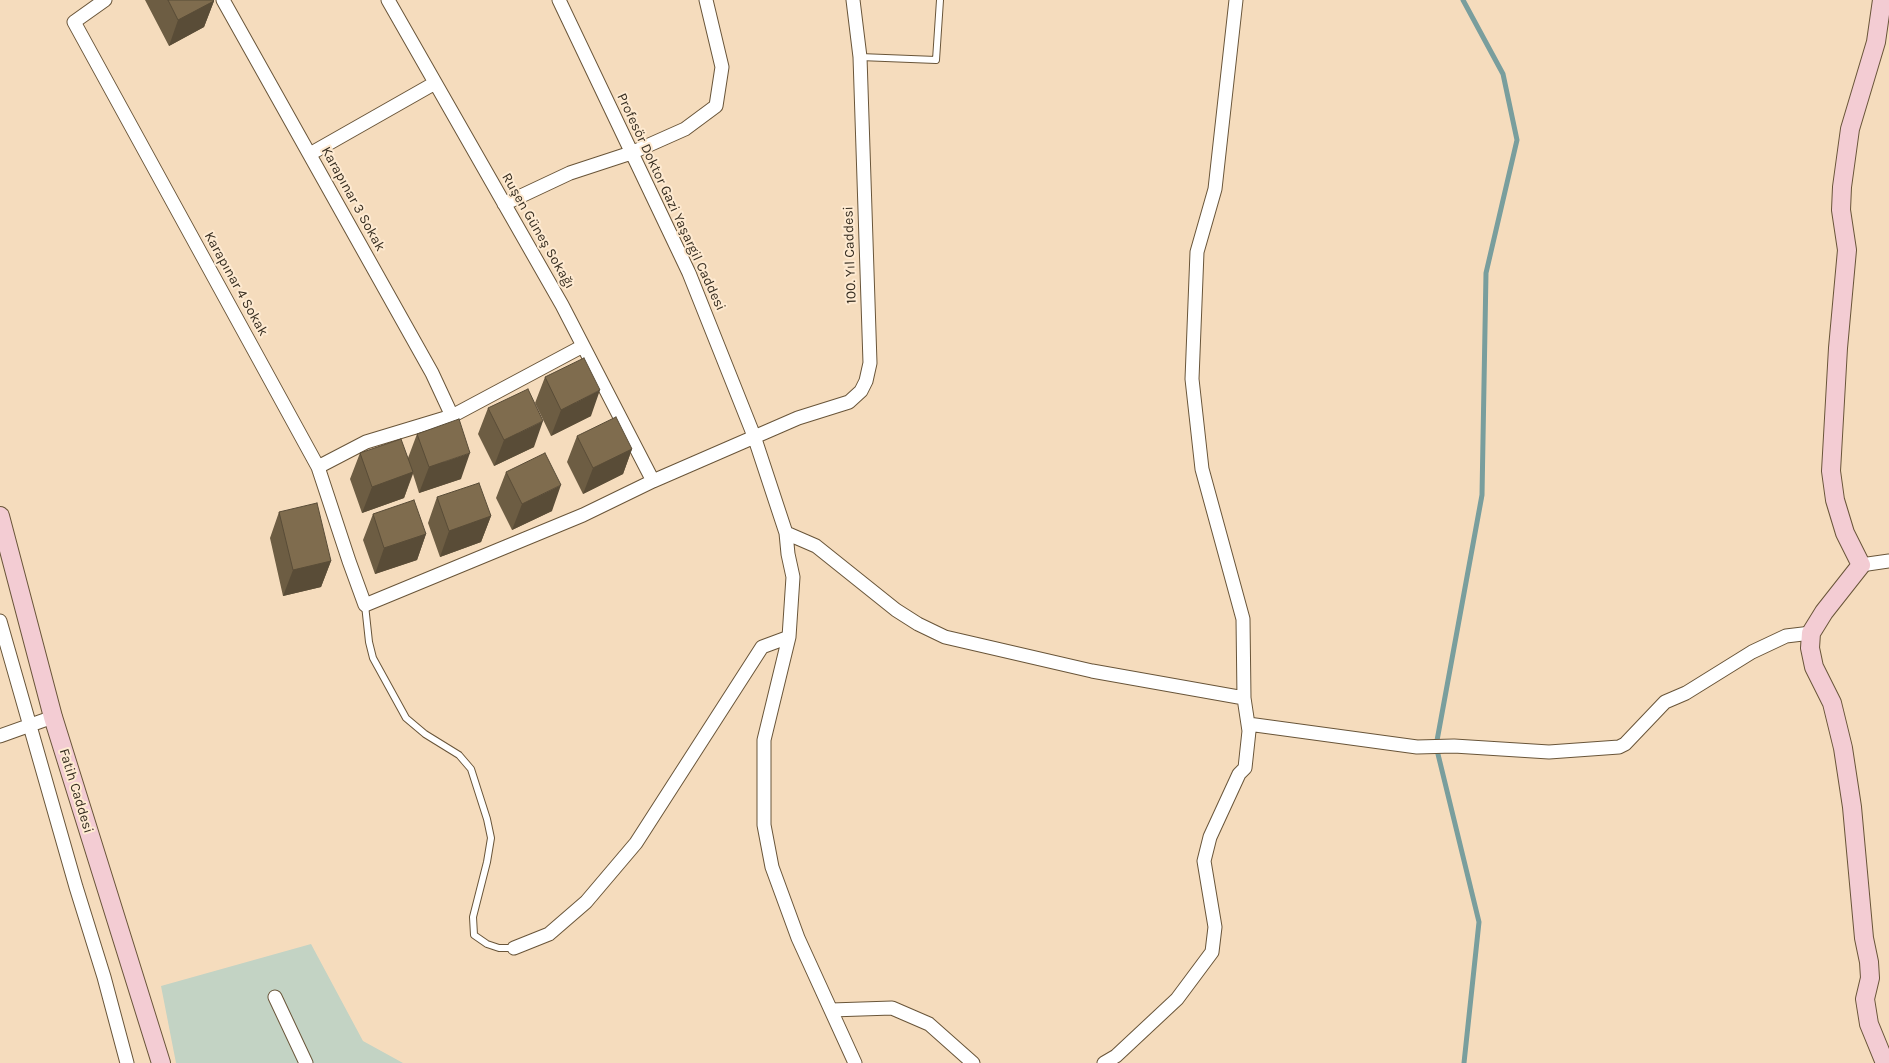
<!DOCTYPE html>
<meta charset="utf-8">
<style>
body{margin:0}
canvas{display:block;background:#f5dcbd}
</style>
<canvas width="1889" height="1063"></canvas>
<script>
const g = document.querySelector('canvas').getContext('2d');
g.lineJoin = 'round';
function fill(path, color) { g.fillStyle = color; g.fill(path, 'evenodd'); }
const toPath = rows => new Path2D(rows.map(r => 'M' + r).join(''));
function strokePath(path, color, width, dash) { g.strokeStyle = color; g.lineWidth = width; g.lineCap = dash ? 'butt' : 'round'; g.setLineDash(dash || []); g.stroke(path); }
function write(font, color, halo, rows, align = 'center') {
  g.font = font + ' Karla,sans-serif'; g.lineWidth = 4; g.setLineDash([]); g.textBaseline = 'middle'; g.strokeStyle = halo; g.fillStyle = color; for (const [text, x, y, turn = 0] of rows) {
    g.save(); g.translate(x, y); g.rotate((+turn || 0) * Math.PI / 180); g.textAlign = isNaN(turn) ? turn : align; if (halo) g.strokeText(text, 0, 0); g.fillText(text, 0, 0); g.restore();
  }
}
fill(toPath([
 [311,944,363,1041,403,1063,176,1063,161,986]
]), '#c3d3c4');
strokePath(toPath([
 [1463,0,1503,74,1517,140,1486,273,1482,495,1436,746,1479,922,1464,1063]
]), '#799e9d', 5);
const lane = toPath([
 [860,57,936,60,940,0],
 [365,605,369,642,373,658,406,718,425,734,459,755,471,769,487,819,491,838,487,862,473,917,474,935,487,944,499,948,514,948]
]);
const street = toPath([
 [105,0,74,22,318,467,349,561,365,605,583,515,653,481,798,418,849,402,861,391,866,381,870,363,860,57,853,0],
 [223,0,432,373,452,416],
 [388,0,562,305,653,481],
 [559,0,689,273,754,436,786,533,788,554,793,577,789,637,764,740,764,825,772,867,798,938,855,1063],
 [310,154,435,83],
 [504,204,570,173,631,153,685,129,716,106,722,67,706,0],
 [318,467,366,442,452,416,583,346],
 [786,533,816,546,896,610,918,624,945,637,1092,671,1244,698],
 [1861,565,1889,561],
 [0,621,76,887,104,977,127,1063],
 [1248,724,1417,747,1454,746,1549,752,1619,747,1625,744,1665,702,1686,693,1752,652,1786,636,1811,633],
 [0,736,53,717],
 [514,948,549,934,586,902,636,843,762,647,789,637],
 [275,997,306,1063],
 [831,1010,892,1008,929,1024,973,1063],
 [1104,1063,1116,1056,1177,999,1212,952,1215,927,1204,861,1210,837,1239,774,1245,768,1249,731,1244,698,1243,619,1202,469,1192,379,1197,252,1215,189,1236,0]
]);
const secondary = toPath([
 [1882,0,1876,42,1850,129,1842,187,1841,210,1847,250,1838,348,1831,471,1835,500,1845,533,1861,565,1824,612,1811,633,1810,648,1814,667,1832,703,1843,748,1852,807,1864,938,1869,962,1870,978,1865,999,1869,1024,1885,1063],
 [0,516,53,717,161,1063]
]);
strokePath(lane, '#695539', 8);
strokePath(street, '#695539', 15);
strokePath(secondary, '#695539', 20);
strokePath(lane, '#fff', 6);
strokePath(street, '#fff', 13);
strokePath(secondary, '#f3ccd3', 18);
fill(toPath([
 [145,0,213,0,214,1,204,27,169,46],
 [545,377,591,416,551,436,535,403],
 [488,408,534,447,494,466,478,434],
 [417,434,461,479,419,493,413,474,404,498,362,513,350,479,360,453,408,458],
 [577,436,632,449,623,474,583,494,567,462],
 [506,472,552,511,512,530,496,498],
 [437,497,491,516,481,542,440,557,428,523],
 [279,512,331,561,321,587,283,596,270,538],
 [373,514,426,534,417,560,375,574,363,540]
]), '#6d5d43');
fill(toPath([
 [214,1,204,27,169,46,178,20],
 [600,390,591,416,551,436,561,410],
 [543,421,534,447,494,466,504,440],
 [632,449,623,474,583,494,593,468],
 [470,453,461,479,419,493,429,467],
 [413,472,404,498,362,513,372,487],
 [561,485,552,511,512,530,522,504],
 [491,516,481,542,440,557,449,531],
 [426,534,417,560,375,574,384,548],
 [331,561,321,587,283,596,293,570]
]), '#594c37');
const building = toPath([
 [168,0,213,0,214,1,178,20,168,0],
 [584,358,600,390,561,410,545,377,584,358],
 [528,389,543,421,504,440,488,408,528,389],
 [616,417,632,449,593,468,577,436,616,417],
 [459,419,470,453,429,467,417,434,459,419],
 [401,439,413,472,372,487,360,453,401,439],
 [545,453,561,485,522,504,506,472,545,453],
 [479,483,491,516,449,531,437,497,479,483],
 [414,500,426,534,384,548,373,514,414,500],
 [317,503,331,561,293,570,279,512,317,503]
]);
fill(building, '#7f6c4e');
strokePath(building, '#594c37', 1);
write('14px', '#362d20', '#feead1', [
 ["Karapınar 3 Sokak",353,199,61],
 ["Profesör Doktor Gazi Yaşargil Caddesi",671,202,65],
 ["Ruşen Güneş Sokağı",538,231,60],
 ["100. Yıl Caddesi",850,255,-92],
 ["Karapınar 4 Sokak",236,284,61],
 ["Fatih Caddesi",76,791,73]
]);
</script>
